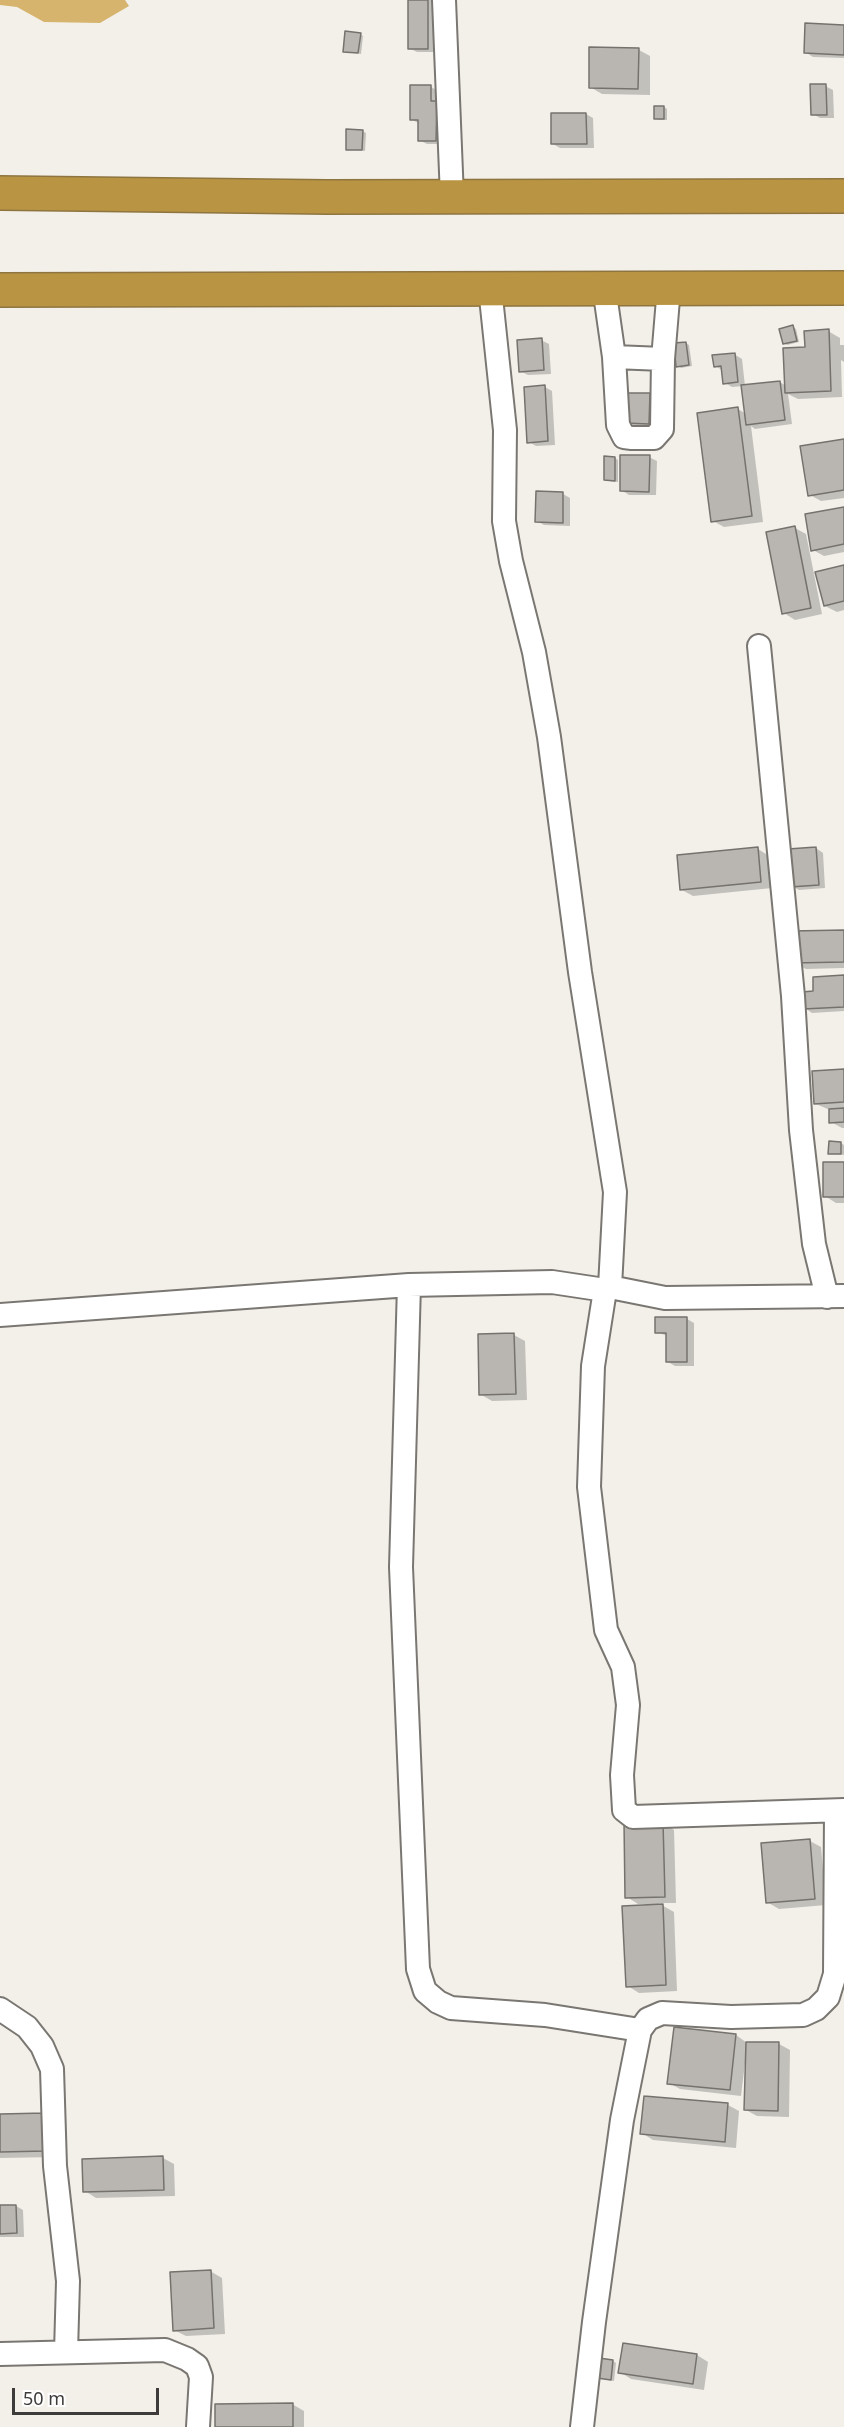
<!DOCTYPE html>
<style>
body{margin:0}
#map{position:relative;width:844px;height:2427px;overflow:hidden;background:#f3f0ea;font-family:"Noto Sans",sans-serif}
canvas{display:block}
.scale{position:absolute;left:12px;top:2388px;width:147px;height:27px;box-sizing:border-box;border:3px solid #3d3c3a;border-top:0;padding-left:8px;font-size:18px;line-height:21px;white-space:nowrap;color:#3d3c3a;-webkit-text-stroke:4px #fff;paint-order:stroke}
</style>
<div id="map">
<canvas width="844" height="2427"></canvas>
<div class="scale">50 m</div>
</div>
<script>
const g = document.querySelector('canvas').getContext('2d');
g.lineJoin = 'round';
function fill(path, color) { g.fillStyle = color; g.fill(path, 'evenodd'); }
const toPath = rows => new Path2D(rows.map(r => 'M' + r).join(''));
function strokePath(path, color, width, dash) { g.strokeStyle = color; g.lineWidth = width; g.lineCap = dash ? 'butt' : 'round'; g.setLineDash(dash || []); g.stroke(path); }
fill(toPath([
 [0,0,125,0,129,6,100,23,44,22,17,7,0,5]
]), '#d6b46d');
fill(toPath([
 [409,0,435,0,435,52,417,52,409,48],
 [844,26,844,58,813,57,805,52],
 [360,34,363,36,361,54,345,51],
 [639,50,650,56,650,95,602,94,590,87],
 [825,86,833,90,834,118,820,118,813,114],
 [431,87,438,91,443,144,427,144,419,140,420,124,411,119],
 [664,107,667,109,667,120,659,120,655,118],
 [586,114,593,118,594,148,560,148,553,144],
 [362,131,366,133,365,151,347,149],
 [793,327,796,329,799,342,787,345,784,343],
 [828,331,840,338,840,345,844,345,844,362,841,360,842,397,798,399,788,394,792,424,755,429,751,426,763,522,724,527,713,521,738,409,746,414,743,386,732,387,725,383,724,371,715,366,734,354,742,359,745,386,780,382,786,386,806,348],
 [541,340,549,344,551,374,528,375,520,371],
 [686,343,689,345,692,366,681,368,678,366],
 [545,387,552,391,555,445,536,446,529,442],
 [650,395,657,399,657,427,633,427,625,423],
 [844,441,844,498,821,501,810,495],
 [649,457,657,461,656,495,629,495,621,490],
 [615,458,618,460,618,482,609,481,605,480],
 [537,493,563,494,570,498,570,526,544,525,537,521],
 [844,508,844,552,824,556,813,550],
 [795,528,806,534,822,614,795,620,784,613],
 [844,567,844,610,837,612,825,606],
 [816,848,823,853,825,888,799,890,792,886],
 [758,849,769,856,772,888,693,896,682,890],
 [844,932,844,968,806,969,794,963],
 [844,977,844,1011,812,1013,805,1008,815,993],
 [844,1070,844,1128,842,1128,831,1122,830,1110,816,1104],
 [841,1143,844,1145,844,1155,830,1153],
 [844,1163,844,1203,836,1203,825,1196],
 [687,1319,694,1323,694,1366,675,1366,668,1362,668,1336,656,1332],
 [514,1335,525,1341,527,1400,492,1401,480,1394],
 [663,1823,674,1830,676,1903,658,1903,674,1912,677,1991,639,1993,628,1986,649,1904,638,1904,627,1897],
 [810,1841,821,1847,826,1905,779,1909,767,1902],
 [675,2029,736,2035,747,2043,779,2044,790,2050,789,2117,757,2116,746,2110,747,2063,745,2063,741,2096,680,2089,669,2083],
 [645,2097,728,2105,739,2111,736,2148,653,2140,642,2133],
 [0,2116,57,2157,0,2158],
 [163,2158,174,2164,175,2196,96,2198,85,2191],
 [16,2206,23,2210,24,2237,0,2237,0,2207],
 [210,2271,222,2278,225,2334,186,2336,174,2330],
 [624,2344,697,2355,708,2362,704,2390,631,2379,620,2372],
 [613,2361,616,2363,614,2381,598,2378],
 [292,2404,304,2411,304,2427,217,2427]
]), '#0003');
const building = toPath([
 [408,0,428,0,428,49,408,49,408,0],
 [805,23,844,25,844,55,804,53,805,23],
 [345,31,361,33,358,53,343,52,345,31],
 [589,47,639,48,638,89,589,88,589,47],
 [810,84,826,84,827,115,811,115,810,84],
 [410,85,431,85,431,101,437,101,436,141,418,141,418,120,410,120,410,85],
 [654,106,664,106,664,119,654,119,654,106],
 [551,113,586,113,587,144,551,144,551,113],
 [346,129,363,130,362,150,346,150,346,129],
 [793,325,797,341,783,344,779,329,793,325],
 [829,329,831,391,785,393,783,348,805,347,804,331,829,329],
 [542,338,544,370,519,372,517,340,542,338],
 [686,342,689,365,676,367,674,343,686,342],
 [735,353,738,382,723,384,721,366,714,367,712,355,735,353],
 [780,381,785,420,746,425,741,385,780,381],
 [545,385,548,441,527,443,524,387,545,385],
 [624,393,650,393,649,424,624,423,624,393],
 [738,407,752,516,711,522,697,413,738,407],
 [844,439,844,490,808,496,800,446,844,439],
 [620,455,650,455,649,492,620,491,620,455],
 [604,456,615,457,615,481,604,480,604,456],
 [536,491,563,492,563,523,535,522,536,491],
 [844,507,844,544,811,551,805,514,844,507],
 [795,526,811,608,782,614,766,532,795,526],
 [844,565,844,601,824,606,815,572,844,565],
 [758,847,761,882,680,890,677,855,758,847],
 [816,847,819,885,790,887,788,849,816,847],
 [844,930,844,962,793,963,792,931,844,930],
 [844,975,844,1007,803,1009,802,992,813,991,813,977,844,975],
 [844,1069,844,1102,814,1104,812,1071,844,1069],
 [844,1108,844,1122,829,1123,829,1109,844,1108],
 [829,1141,841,1142,841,1154,828,1154,829,1141],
 [823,1162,844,1162,844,1197,823,1197,823,1162],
 [655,1317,687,1317,687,1362,666,1362,666,1333,655,1333,655,1317],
 [514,1333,516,1394,479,1395,478,1334,514,1333],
 [624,1822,663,1822,665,1897,625,1898,624,1822],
 [810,1839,815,1899,766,1903,761,1843,810,1839],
 [663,1904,666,1985,626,1987,622,1906,663,1904],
 [674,2027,736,2034,730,2090,667,2084,674,2027],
 [746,2042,779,2042,778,2111,744,2110,746,2042],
 [644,2096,728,2103,725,2142,640,2134,644,2096],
 [45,2113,46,2151,0,2152,0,2114,45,2113],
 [163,2156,164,2190,83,2192,82,2159,163,2156],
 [0,2205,16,2205,17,2233,0,2234,0,2205],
 [211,2270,214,2328,173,2331,170,2272,211,2270],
 [623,2343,697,2354,693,2384,618,2373,623,2343],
 [599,2358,613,2360,611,2380,597,2378,599,2358],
 [293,2403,293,2427,215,2427,215,2404,293,2403]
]);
fill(building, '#b9b6b1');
strokePath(building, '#75726e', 1.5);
const minor = toPath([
 [444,0,452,197],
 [604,287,614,357,663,359,669,287],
 [490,288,505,430,504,521,511,561,534,652,549,737,580,972,615,1192,610,1287],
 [614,357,618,425,624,437,632,438,654,438,662,429,663,359],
 [759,646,793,996,801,1130,814,1244,827,1297],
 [409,1285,401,1567,418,1969,425,1991,438,2002,451,2008,545,2015,640,2030],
 [605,1290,593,1366,589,1487,606,1630,623,1667,628,1705,622,1775,624,1810,633,1817,844,1810],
 [0,1315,409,1285,552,1282,605,1290,610,1287,665,1298,844,1296],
 [0,2009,27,2027,42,2046,52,2069,55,2166,68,2281,66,2352],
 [0,2354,165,2350,187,2359,197,2366,201,2377,198,2427],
 [582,2427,594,2322,622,2120,640,2030,648,2019,662,2013,731,2017,803,2015,816,2009,828,1997,835,1974,836,1811]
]);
const highway = toPath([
 [0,193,327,197,844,196],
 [0,290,844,288]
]);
strokePath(minor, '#7a7772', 26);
strokePath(highway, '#8e7540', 36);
strokePath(minor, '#fff', 22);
strokePath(highway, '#b99443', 33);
</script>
